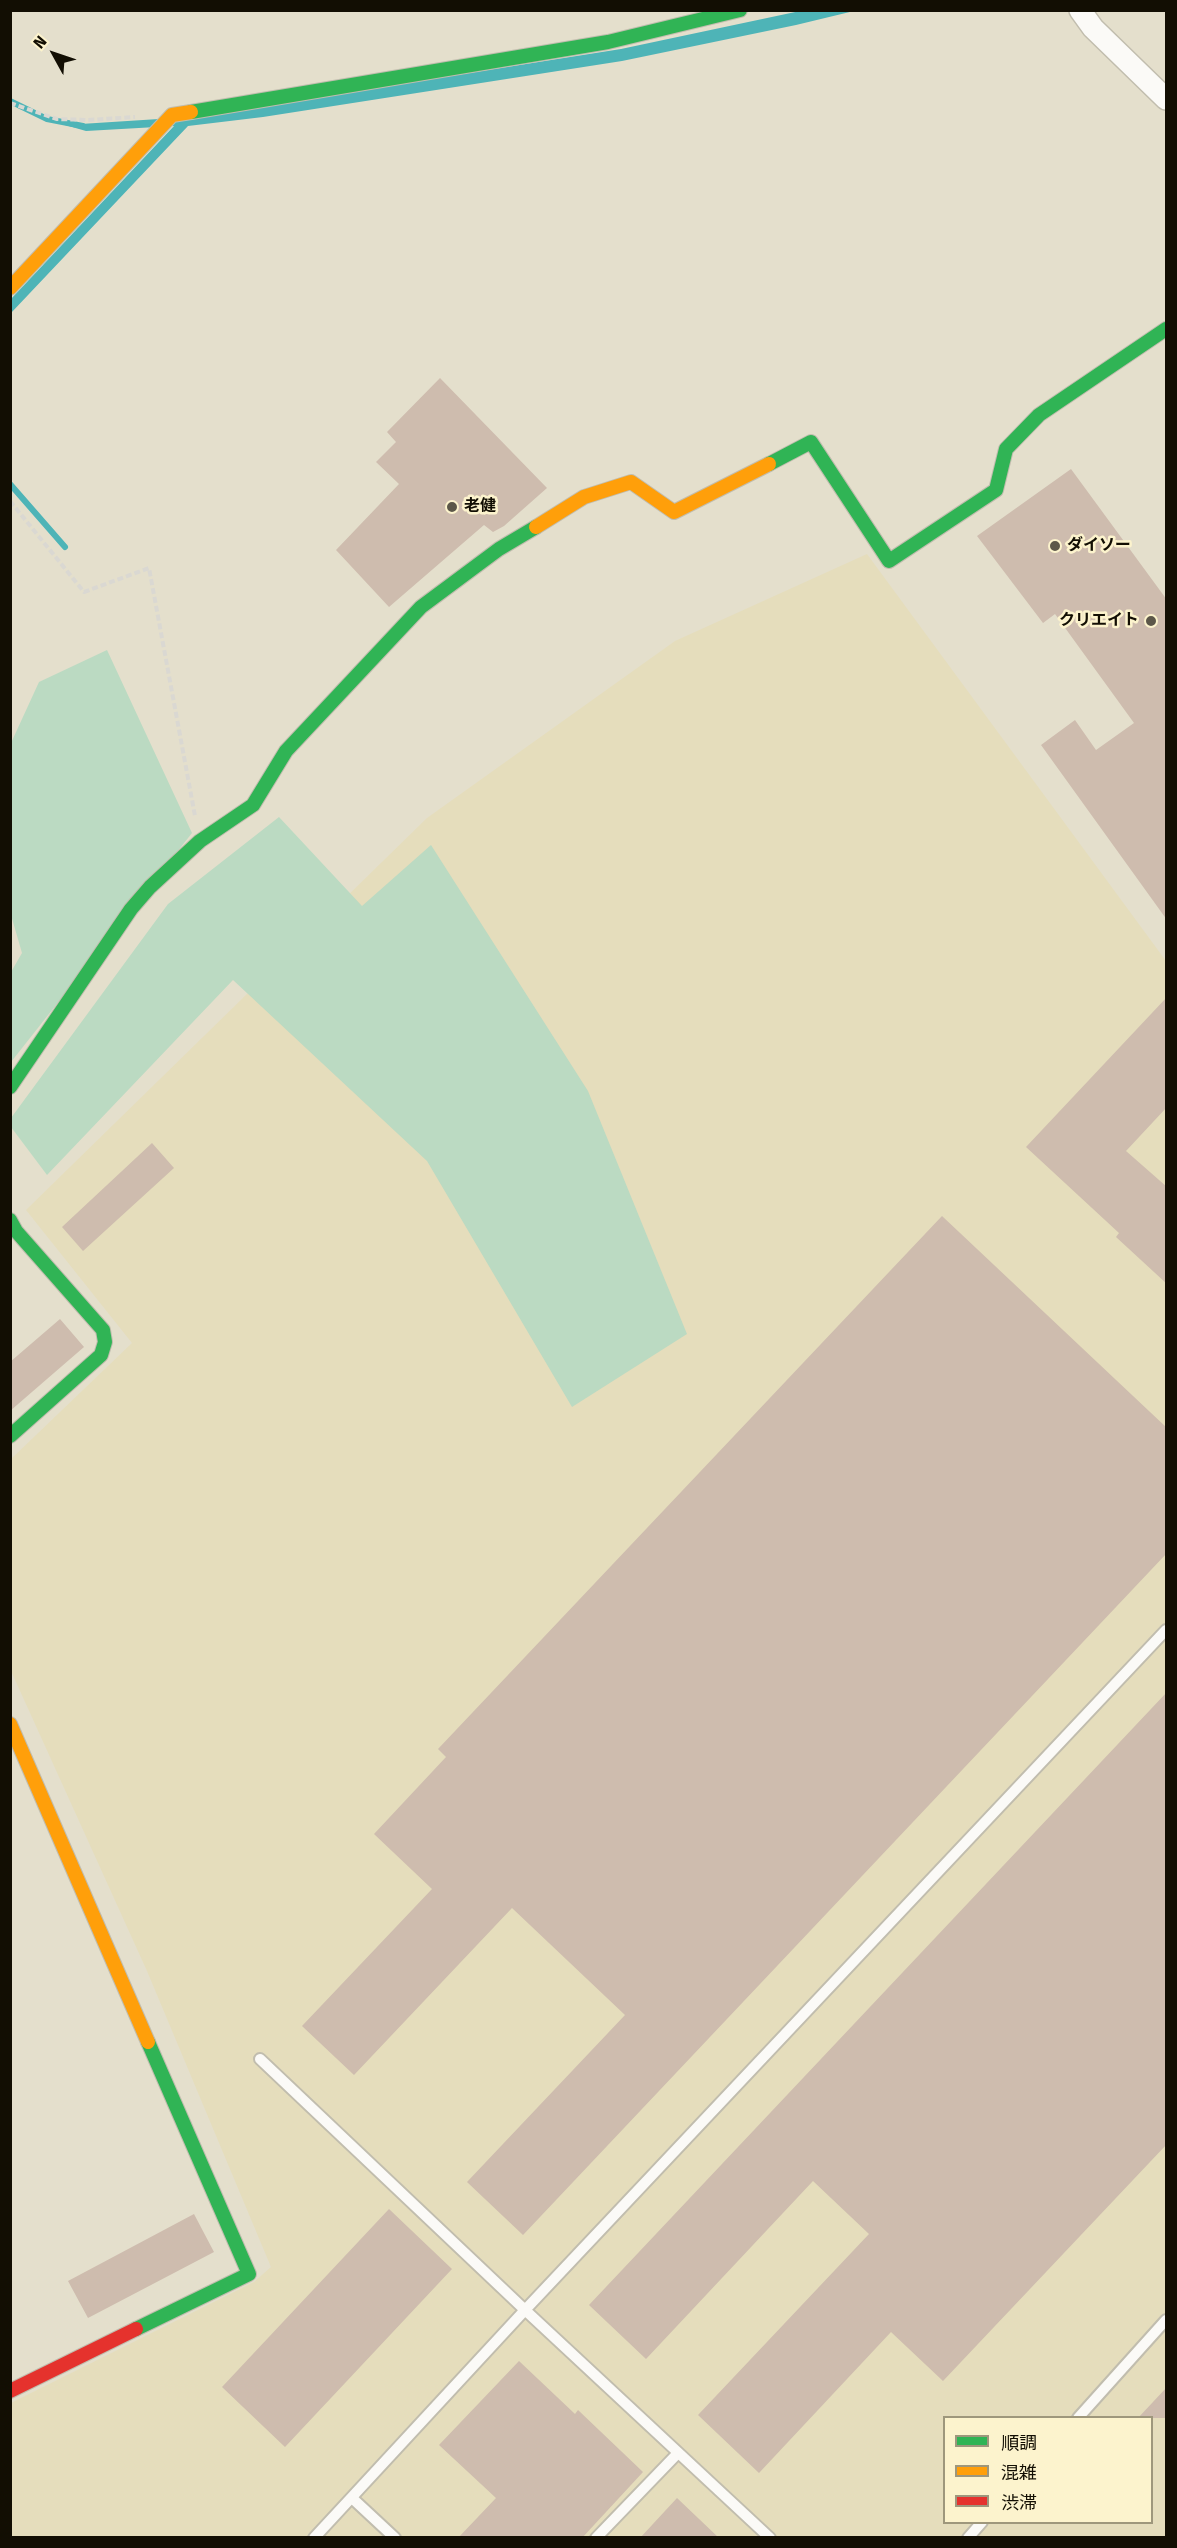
<!DOCTYPE html>
<meta charset="utf-8">
<style>
body{margin:0}
#map{position:relative;width:1177px;height:2548px;overflow:hidden;background:#e4dfcc;font-family:"Fira Sans","Noto Sans JP",sans-serif}
canvas{display:block}
.frame{position:absolute;inset:0;border:12px solid #120e03;pointer-events:none}
.legend{position:absolute;left:943px;top:2416px;width:210px;height:108px;box-sizing:border-box;background:#fcf3cd;border:2px solid #9e977c;margin:0;padding:8px 10px;list-style:none;font-size:18px;color:#120e03}
.legend li{display:flex;align-items:center;gap:12px;height:30px}
.legend b{width:30px;border:2px solid #9e977c}
.north{position:absolute;left:24px;top:24px;width:60px;height:60px;-webkit-text-stroke:4px #fcf3cd;paint-order:stroke;rotate:310deg;font-size:16px;font-weight:700;line-height:24px;text-align:center;color:#120e03}
.north::after{content:'';display:block;margin:auto;width:21px;height:27px;background:#120e03;clip-path:polygon(50% 0,100% 100%,50% 72%,0 100%)}
</style>
<div id="map">
<canvas width="1177" height="2548"></canvas>
<div class="frame"></div>
<ul class="legend">
<li><b style="height:8px;background:#30b455"></b>順調</li>
<li><b style="height:8px;background:#ff9f0a"></b>混雑</li>
<li><b style="height:8px;background:#e5322d"></b>渋滞</li>
</ul>
<div class="north">N</div>
</div>
<script>
const g = document.querySelector('canvas').getContext('2d');
g.lineJoin = 'round';
function fill(path, color) { g.fillStyle = color; g.fill(path, 'evenodd'); }
const toPath = rows => new Path2D(rows.map(r => 'M' + r).join(''));
function strokePath(path, color, width, dash) { g.strokeStyle = color; g.lineWidth = width; g.lineCap = dash ? 'butt' : 'round'; g.setLineDash(dash || []); g.stroke(path); }
function write(font, color, halo, rows, align = 'center') {
  g.font = font + ' "Fira Sans","Noto Sans JP",sans-serif'; g.lineWidth = 5; g.setLineDash([]); g.textBaseline = 'middle'; g.strokeStyle = halo; g.fillStyle = color; for (const [text, x, y, turn = 0] of rows) {
    g.save(); g.translate(x, y); g.rotate((+turn || 0) * Math.PI / 180); g.textAlign = isNaN(turn) ? turn : align; if (halo) g.strokeText(text, 0, 0); g.fillText(text, 0, 0); g.restore();
  }
}
fill(toPath([
 [867,554,1166,961,1166,2537,11,2538,11,2403,254,2282,271,2267,147,1971,11,1671,11,1459,132,1343,26,1210,427,818,675,641],
 [944,2418,1152,2418,1152,2522,944,2522]
]), '#e5ddbc');
fill(toPath([
 [107,650,192,833,11,1062,11,972,22,953,11,915,11,743,39,682],
 [279,817,362,906,431,845,588,1091,687,1334,572,1407,427,1161,233,980,47,1175,11,1127,11,1118,168,904]
]), '#bbdac2');
fill(toPath([
 [800,11,854,11,796,25,622,61,263,117,188,126,11,313,11,299,174,126,86,131,65,125,190,117,621,49]
]), '#4eb4b7');
strokePath(toPath([
 [10,101,47,119,83,126],
 [10,484,65,547]
]), '#4eb4b7', 6);
fill(toPath([
 [440,378,547,488,504,526,493,532,484,525,389,607,336,550,399,484,376,462,396,442,387,432],
 [1071,469,1167,600,1167,920,1041,745,1075,720,1096,750,1134,723,1055,614,1043,623,977,536],
 [1167,997,1167,1107,1126,1151,1167,1187,1167,1284,1116,1237,1119,1233,1026,1147],
 [152,1143,174,1168,83,1251,62,1227],
 [942,1216,1167,1428,1167,1553,523,2235,467,2182,625,2015,512,1908,354,2075,302,2026,432,1889,374,1834,446,1757,438,1749],
 [60,1319,84,1347,10,1411,10,1362],
 [1167,1692,1167,2144,943,2381,891,2332,759,2473,698,2415,869,2234,813,2181,646,2359,589,2305],
 [389,2209,452,2269,285,2447,222,2387],
 [194,2214,214,2252,88,2318,68,2281],
 [519,2361,575,2414,578,2410,643,2472,582,2538,458,2538,496,2498,439,2445],
 [1167,2387,1167,2418,1138,2418],
 [677,2498,719,2538,640,2538]
]), '#cebcae');
const lane = toPath([
 [260,2059,525,2310,770,2538],
 [1078,2418,1166,2320],
 [352,2498,395,2538],
 [314,2538,525,2310,1166,1630],
 [596,2538,678,2453],
 [968,2538,982,2522]
]);
const street = toPath([
 [1080,10,1093,28,1166,99]
]);
const fast = toPath([
 [191,112,608,42,740,10],
 [769,464,811,442,889,561,996,490,1006,449,1039,415,1166,329],
 [10,1087,131,909,150,887,200,841,253,805,286,751,421,607,499,549,536,527],
 [10,1220,16,1231,103,1330,105,1342,101,1355,10,1436],
 [136,2329,249,2274,148,2042]
]);
const slow = toPath([
 [10,288,172,115,191,112],
 [536,527,584,497,631,482,674,512,769,464],
 [10,1724,148,2042]
]);
const jam = toPath([
 [10,2391,136,2329]
]);
strokePath(lane, '#c1bdae', 14);
strokePath(street, '#c1bdae', 24);
strokePath(fast, '#c1bdae', 16);
strokePath(slow, '#c1bdae', 16);
strokePath(jam, '#c1bdae', 16);
strokePath(toPath([
 [10,103,57,119,88,120,135,117],
 [10,501,84,592,149,568,195,816]
]), '#dad8d2', 4, [6, 3]);
strokePath(lane, '#fbfaf7', 10);
strokePath(street, '#fbfaf7', 21);
strokePath(fast, '#30b455', 14);
strokePath(slow, '#ff9f0a', 14);
strokePath(jam, '#e5322d', 14);
for (const [x, y, r, color] of [
 [452,507,6,"#5c5749"],
 [1055,546,6,"#5c5749"],
 [1151,621,6,"#5c5749"]
]) { const dot = new Path2D(); dot.arc(x, y, r, 0, 2 * Math.PI); g.fillStyle = color; g.fill(dot); strokePath(dot, '#fcf3cd', 2); }
write('bold 16px', '#120e03', '#fcf3cd', [
 ["老健",464,507],
 ["ダイソー",1067,546],
 ["クリエイト",1139,621,"right"]
], 'left');
</script>
